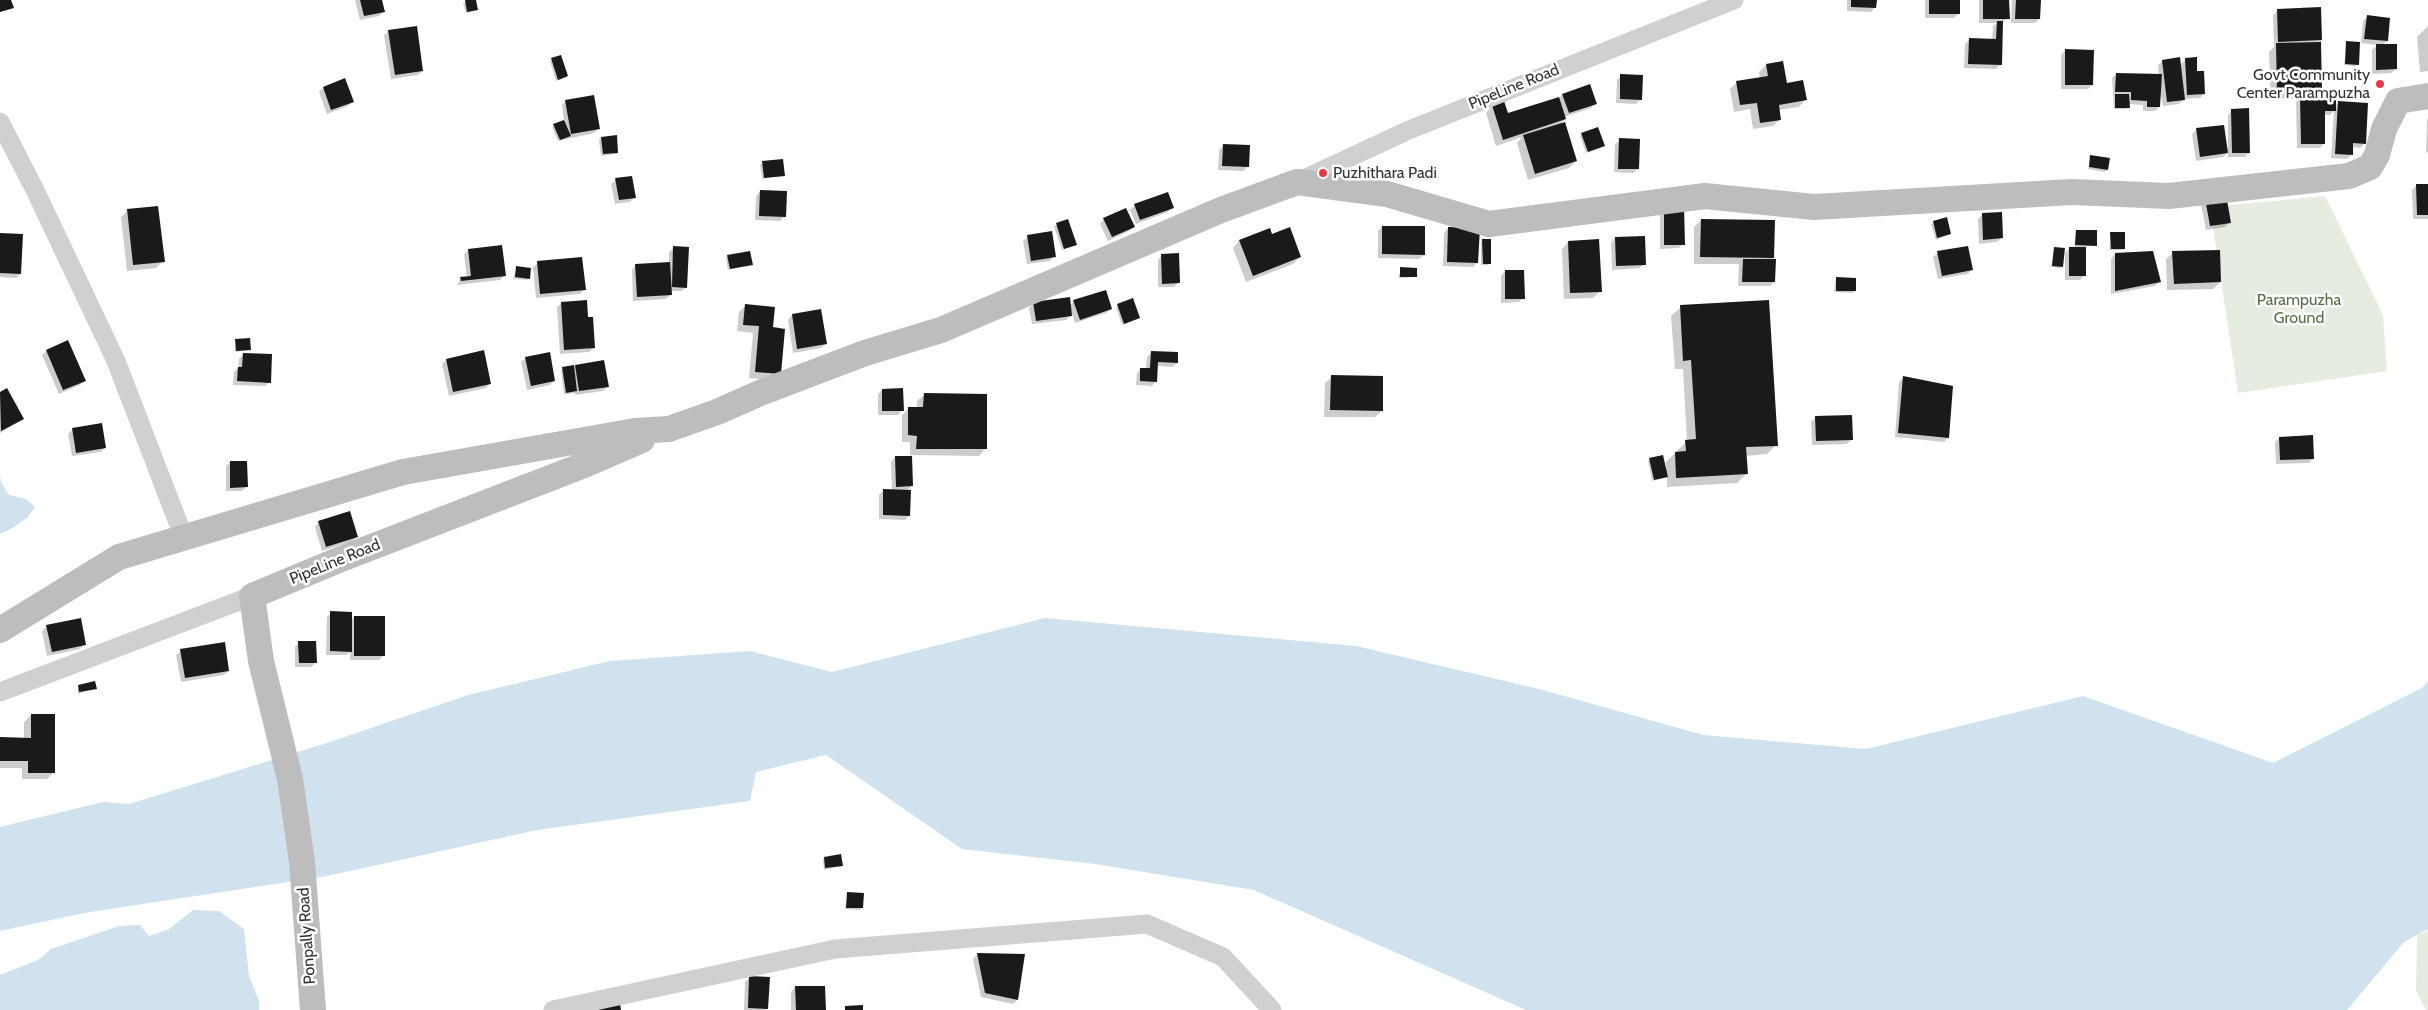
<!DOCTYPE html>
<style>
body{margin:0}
canvas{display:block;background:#fff}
</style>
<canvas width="2428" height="1010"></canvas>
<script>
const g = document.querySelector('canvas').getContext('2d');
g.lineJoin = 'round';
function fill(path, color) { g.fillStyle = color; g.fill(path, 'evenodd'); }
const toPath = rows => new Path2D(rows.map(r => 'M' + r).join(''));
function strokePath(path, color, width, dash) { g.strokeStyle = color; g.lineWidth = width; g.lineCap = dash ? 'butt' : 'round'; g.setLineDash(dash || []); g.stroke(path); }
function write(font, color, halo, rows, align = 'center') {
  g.font = font + ' Cabin,sans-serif'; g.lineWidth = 5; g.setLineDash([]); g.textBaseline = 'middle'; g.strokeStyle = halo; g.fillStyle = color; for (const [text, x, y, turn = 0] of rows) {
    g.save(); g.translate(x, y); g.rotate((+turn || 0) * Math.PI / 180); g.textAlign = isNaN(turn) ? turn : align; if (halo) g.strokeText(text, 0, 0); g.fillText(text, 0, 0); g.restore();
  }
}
fill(toPath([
 [2325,196,2383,315,2387,371,2238,393,2210,207],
 [2428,931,2428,1010,2426,1010,2416,991,2417,935]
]), '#e6ecdf');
fill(toPath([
 [0,477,2,484,9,495,26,499,35,507,28,517,11,529,0,534],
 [1045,618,1356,646,1543,690,1703,735,1866,749,2083,696,2273,763,2422,688,2428,681,2428,929,2404,942,2347,1010,1526,1010,1254,890,1095,864,962,849,826,755,756,772,750,801,537,830,327,876,84,913,0,931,0,827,103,802,129,804,327,743,468,695,610,661,750,651,832,672],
 [193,910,219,911,244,929,249,976,259,1001,259,1010,0,1010,0,975,38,960,51,949,119,926,140,925,149,936,169,929]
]), '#cfe2ee');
fill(toPath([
 [355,0,381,0,383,12,379,16,360,20],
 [475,0,477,10,466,13,463,3],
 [1847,0,1875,0,1875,7,1871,12,1847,11],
 [1925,0,1959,0,1958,14,1954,18,1925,18],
 [1979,0,2008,0,2009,18,2002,22,2000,65,1996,69,1964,68,1965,44,1969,40,1992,41,1993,26,1997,23,1979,23],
 [2012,0,2040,0,2039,19,2035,23,2011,23],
 [2278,10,2321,40,2321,91,2315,97,2334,107,2338,103,2365,143,2360,148,2352,147,2352,154,2347,159,2331,158,2334,111,2330,115,2324,115,2324,143,2320,148,2297,148,2296,102,2301,98,2271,99,2269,52,2274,47,2273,15],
 [2367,17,2387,41,2382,45,2396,69,2391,73,2372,74,2372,50,2377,45,2361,43,2363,21],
 [2428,26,2428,71,2420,72,2417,37],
 [389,31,422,71,418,75,391,79,384,35],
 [2347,43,2357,64,2356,66,2344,65],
 [2065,50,2092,85,2088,89,2061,89,2061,55],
 [2186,59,2196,72,2204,94,2200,98,2184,99,2179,104,2163,106,2160,91,2159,107,2155,111,2143,111,2143,105,2128,104,2127,109,2114,109,2112,78,2117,74,2159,76,2158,65,2163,61,2179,66],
 [551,60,567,76,565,78,556,81,550,61],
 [1766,65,1805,100,1799,107,1778,110,1780,119,1773,126,1753,129,1750,109,1734,112,1730,89,1737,82,1760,78,1759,72],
 [1621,76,1641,99,1636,104,1616,103,1617,80],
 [344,80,352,102,348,106,327,114,319,92,323,88],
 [1562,95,1596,103,1591,108,1564,117,1565,119,1558,126,1576,161,1569,168,1528,180,1517,143,1522,137,1496,146,1486,113,1492,106,1507,115,1559,98],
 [566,101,598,129,594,133,558,141,552,127,564,121,562,105],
 [2232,110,2249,152,2245,157,2228,157,2228,152,2223,157,2196,161,2192,134,2196,130,2228,149,2228,115],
 [2428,118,2428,153,2426,152,2427,120],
 [1582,134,1604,146,1586,153,1580,136],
 [601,138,617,152,615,154,601,156,599,140],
 [1620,140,1638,169,1633,173,1614,172,1615,144],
 [1224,145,1248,166,1243,171,1218,170,1219,150],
 [2091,157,2107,170,2105,172,2088,169],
 [762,163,783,175,762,179,760,165],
 [616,180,634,198,630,202,615,204,611,184],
 [2428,185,2428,219,2413,219,2412,190,2416,186],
 [760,191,784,217,780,221,755,220,756,196],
 [2206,199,2229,222,2225,227,2206,230,2201,204],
 [1135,205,1172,207,1168,212,1136,224,1130,210],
 [1664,207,1683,244,1679,248,1660,249,1660,211],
 [128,210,163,261,156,268,127,271,121,217],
 [1982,215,2002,238,1997,242,1979,244,1978,219],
 [1104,219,1134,227,1129,231,1108,241,1100,224],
 [1946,219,1950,234,1936,240,1931,224],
 [1701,220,1773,258,1770,260,1774,282,1770,286,1738,286,1739,264,1694,264,1694,227],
 [1068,221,1075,245,1062,250,1054,226],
 [1382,227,1424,255,1419,259,1378,258,1378,231],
 [1448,228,1477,263,1473,267,1443,266,1444,233],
 [2076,231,2096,245,2084,247,2084,276,2080,280,2065,280,2065,253,2070,248,2074,248],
 [2111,233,2124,248,2122,250,2109,250],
 [0,234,20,274,16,278,0,277],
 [1271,235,1300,257,1293,264,1246,282,1233,248,1239,241],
 [1028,237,1054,256,1050,261,1027,264,1023,241],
 [1615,238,1644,264,1640,268,1612,270,1611,243],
 [1483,241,1490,263,1488,265,1481,265,1481,242],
 [1568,242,1600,291,1593,298,1564,299,1562,249],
 [674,248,686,287,682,291,670,291,670,295,666,299,633,301,632,270,636,265,669,263,669,252],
 [2054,249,2062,266,2060,268,2051,267],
 [469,250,505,275,500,280,457,285,461,278,467,278,464,254],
 [1938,253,1972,269,1968,274,1938,279,1933,257],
 [2173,253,2220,282,2213,289,2167,290,2166,259],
 [2115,254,2160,282,2155,286,2111,294,2111,259],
 [1162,255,1178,283,1174,287,1158,287,1158,260],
 [728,256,751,264,728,270,726,258],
 [538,263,584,290,580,294,536,298,533,267],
 [517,267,529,278,527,280,513,279],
 [1401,269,1416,277,1398,278],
 [1505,271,1523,298,1519,302,1501,303,1501,276],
 [1836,278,1855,291,1853,293,1834,292],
 [1132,300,1139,318,1122,325,1116,307],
 [1074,302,1111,309,1106,313,1075,323,1072,314,1066,320,1032,324,1029,308,1034,303,1069,306],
 [562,303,587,318,594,348,589,352,560,354,557,307],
 [746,305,772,329,779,373,773,380,749,378,753,333,737,331,739,312],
 [1681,307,1776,445,1767,454,1745,456,1746,474,1737,483,1667,487,1667,477,1652,481,1648,461,1650,459,1666,470,1666,462,1687,441,1683,369,1675,369,1671,316],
 [792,315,826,344,821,348,793,353,788,320],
 [236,340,249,350,235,352],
 [47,351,84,381,80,385,59,394,42,355],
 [1151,353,1177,363,1173,367,1157,366,1156,381,1152,386,1136,385,1137,373,1141,369,1146,369,1147,357],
 [243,354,270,382,265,386,233,385,234,372,238,368,239,359],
 [526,358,554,381,550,385,527,390,521,362],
 [446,360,490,383,486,388,449,396,442,364],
 [575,366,608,386,603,391,575,395,575,393,564,394,561,370],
 [1332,377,1382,411,1375,417,1324,417,1325,383],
 [1903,378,1948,438,1944,442,1895,437,1899,382],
 [7,389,23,419,0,433,0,393],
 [882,390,902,410,898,415,878,415,878,394],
 [924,395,985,449,979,456,911,455,912,486,907,491,909,516,905,520,879,519,879,495,884,490,892,490,891,462,895,457,910,457,910,442,902,442,902,415,909,408,917,408,917,401],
 [1816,417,1851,440,1847,444,1812,445,1811,422],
 [73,429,105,448,101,452,72,456,68,434],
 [2279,438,2313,458,2309,463,2276,464,2275,442],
 [230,462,246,487,242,491,226,491,226,466],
 [319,522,357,537,352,541,322,551,315,527],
 [331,613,351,621,354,617,384,655,379,660,350,660,350,652,346,655,326,655,327,617],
 [47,626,85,644,80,649,47,656,42,631],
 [299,642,316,662,311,667,295,667,295,647],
 [181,651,228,671,224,675,181,682,176,655],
 [78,686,95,688,78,694],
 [31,715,53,773,47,779,22,779,22,768,0,768,0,739,24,739,24,722],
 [824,858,841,866,824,870,823,860],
 [848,894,862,908,860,910,845,909],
 [977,954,1024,955,1017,1000,1013,1004,981,997,973,959],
 [749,978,767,1008,766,1010,744,1010,745,982],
 [795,987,824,1010,791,1010,791,992]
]), '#0003');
fill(toPath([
 [0,0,11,0,14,8,0,12],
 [360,0,382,0,385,12,364,16],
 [465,0,476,0,478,10,467,12],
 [1851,0,1877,0,1876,8,1851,7],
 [1929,0,1960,0,1960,14,1929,14],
 [1983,0,2009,0,2010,19,1983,19],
 [2016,0,2041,0,2040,19,2015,19],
 [2321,7,2322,40,2278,42,2277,9],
 [2367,15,2390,18,2388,41,2364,39],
 [1997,21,2003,21,2002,65,1968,64,1969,38,1996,39],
 [417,26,423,71,395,75,388,30],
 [2346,41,2360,42,2359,65,2345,64],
 [2321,42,2322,91,2277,93,2276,43],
 [2376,44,2397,44,2397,69,2376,70],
 [2065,49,2094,50,2093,85,2065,85],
 [561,55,568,76,558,80,551,58],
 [2180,57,2185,100,2167,102,2162,60],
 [2197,57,2197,71,2204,71,2205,94,2187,95,2185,58],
 [1783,61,1787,83,1803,80,1807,100,1779,105,1781,120,1760,123,1757,103,1740,105,1736,81,1768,76,1766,64],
 [2116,73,2162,74,2160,107,2147,107,2147,101,2131,100,2131,92,2115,92],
 [1620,74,1643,75,1642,100,1620,99],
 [345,78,354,102,331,110,323,87],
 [1590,84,1597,104,1569,113,1562,94],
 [2115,94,2129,94,2130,108,2115,108],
 [2321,94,2336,94,2336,111,2325,111,2325,144,2301,144,2300,97,2321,96],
 [594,95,600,129,571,134,565,100],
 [1559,97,1566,119,1503,140,1492,105,1504,101,1508,113],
 [2338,101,2368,103,2366,144,2353,143,2353,155,2335,154],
 [2249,108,2250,153,2232,153,2231,109],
 [564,120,571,136,560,140,553,124],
 [1565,122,1577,161,1535,174,1523,135],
 [2224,125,2228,153,2200,157,2196,128],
 [1598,127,1605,146,1588,152,1581,133],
 [617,135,618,153,603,154,601,137],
 [1619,138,1640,139,1639,169,1618,169],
 [1223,144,1250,145,1249,167,1222,166],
 [2090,155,2110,158,2108,170,2089,167],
 [783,159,785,176,764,178,762,161],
 [632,176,636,198,619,200,615,178],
 [2416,184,2428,184,2428,215,2417,215],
 [760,190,787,191,786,217,759,216],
 [1168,192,1174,208,1140,220,1134,204],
 [2226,194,2231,223,2210,226,2205,198],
 [1664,205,1684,205,1685,245,1664,245],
 [158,206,165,262,133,265,127,209],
 [1126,208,1135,227,1112,237,1103,218],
 [2002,212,2003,238,1983,240,1982,213],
 [1947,217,1951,234,1937,238,1933,221],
 [1068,219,1077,245,1064,249,1056,223],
 [1701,219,1775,220,1774,258,1700,257],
 [1382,226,1425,226,1425,255,1382,254],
 [1290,227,1301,257,1253,276,1239,240,1270,228,1272,234],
 [1448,227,1480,228,1478,263,1447,262],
 [2076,230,2097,230,2097,246,2075,245],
 [1052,231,1056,257,1031,261,1027,235],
 [2110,232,2125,232,2125,249,2111,249],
 [0,233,23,234,21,274,0,273],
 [1645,236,1646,265,1616,266,1615,237],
 [1482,239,1491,239,1491,264,1483,264],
 [1599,239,1602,292,1570,293,1568,241],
 [502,245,506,276,461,281,460,277,471,276,468,249],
 [673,246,689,247,687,288,672,287],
 [1968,246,1973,270,1942,276,1937,251],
 [2054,247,2065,248,2063,267,2052,266],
 [2069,247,2086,247,2086,276,2069,276],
 [2220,250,2221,282,2174,284,2172,251],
 [750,251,753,265,730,269,727,255],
 [2153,251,2161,282,2115,291,2115,253],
 [1179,253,1180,283,1162,284,1161,254],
 [582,257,586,290,540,294,537,261],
 [1743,259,1776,259,1775,282,1742,282],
 [670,262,672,295,637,297,635,264],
 [516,266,531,268,530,279,515,277],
 [1400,267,1417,268,1417,277,1400,277],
 [1505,270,1524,270,1525,299,1505,299],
 [1836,277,1856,278,1856,291,1836,291],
 [1106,290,1112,309,1080,320,1073,300],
 [1070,297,1072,316,1036,321,1033,302],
 [1133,298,1140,318,1124,324,1117,304],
 [587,300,588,317,593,317,595,348,564,350,561,302],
 [1769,300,1778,446,1746,447,1748,474,1676,478,1675,452,1686,451,1685,440,1696,439,1691,360,1683,361,1680,305],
 [745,304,775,307,773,327,785,329,781,374,755,372,759,326,743,325],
 [821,309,827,344,797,349,792,314],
 [250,338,251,350,236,351,235,339],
 [68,340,86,381,63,390,46,350],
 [484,350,491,384,453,392,446,359],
 [1151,351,1178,352,1178,363,1158,362,1157,382,1140,381,1140,368,1150,368],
 [550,352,555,381,531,386,525,357],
 [243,353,272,354,271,383,237,381,238,367,242,367],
 [604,360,609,387,579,391,575,365],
 [574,365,577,391,566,393,562,367],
 [1331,375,1383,376,1383,411,1330,410],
 [1903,376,1953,386,1949,438,1898,433],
 [7,388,24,419,1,431,0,392],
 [903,388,904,411,882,411,882,389],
 [924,393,987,394,987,449,916,449,917,436,908,435,908,407,923,407],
 [1852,415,1853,440,1816,441,1815,416],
 [102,423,106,448,76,453,72,428],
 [2313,435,2314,459,2280,460,2279,437],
 [1663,455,1668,477,1654,480,1649,458],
 [895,456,912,456,913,486,896,487],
 [230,461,247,461,248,487,230,488],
 [883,489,911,490,910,516,883,515],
 [350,511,358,537,326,547,318,521],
 [330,611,352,612,352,652,330,651],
 [354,616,385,616,385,656,354,656],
 [81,618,86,645,52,652,46,625],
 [298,641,316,641,317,663,299,663],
 [225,642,229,671,185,678,180,649],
 [95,681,97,689,79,692,78,685],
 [31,714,55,714,55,773,28,773,28,761,0,761,0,737,31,738],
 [841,854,843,866,825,868,824,857],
 [847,892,864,893,863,908,846,908],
 [977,953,1025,954,1018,1000,985,993],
 [749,976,770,977,768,1009,748,1008],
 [795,986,825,986,826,1010,796,1010],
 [619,997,621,1010,595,1010],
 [863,1005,863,1010,845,1010,845,1006]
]), '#1a1a1a');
strokePath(toPath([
 [0,122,35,190,116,361,184,538],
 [1297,182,1409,130,1734,0],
 [0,692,252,596],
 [553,1010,835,949,1147,924,1223,957,1272,1010]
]), '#d0d0d0', 19);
strokePath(toPath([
 [0,630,119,557,403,472,635,431,669,429,717,412,760,393,865,353,941,330,1221,210,1297,182,1387,194,1489,224,1705,196,1814,207,2072,192,2169,196,2349,176,2370,167,2377,155,2384,129,2398,101,2428,96],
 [313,1010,302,862,290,779,261,661,252,596,346,557,584,465,642,440]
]), '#bdbdbd', 26);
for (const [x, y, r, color] of [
 [2380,84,5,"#e63946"],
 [1323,173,5,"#e63946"]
]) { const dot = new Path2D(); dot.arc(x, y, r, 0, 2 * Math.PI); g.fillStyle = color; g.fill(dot); strokePath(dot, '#fff', 2); }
write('16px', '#333', '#fff', [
 ["Govt Community",2370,75],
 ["Center Parampuzha",2370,93],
 ["Puzhithara Padi",1333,173,"left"]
], 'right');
write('16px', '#333', '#fff', [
 ["PipeLine Road",1514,87,-22],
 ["PipeLine Road",335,562,-22],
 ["Ponpally Road",307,936,-94]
]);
write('16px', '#56703f', '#fff', [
 ["Parampuzha",2299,300],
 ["Ground",2299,318]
]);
</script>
